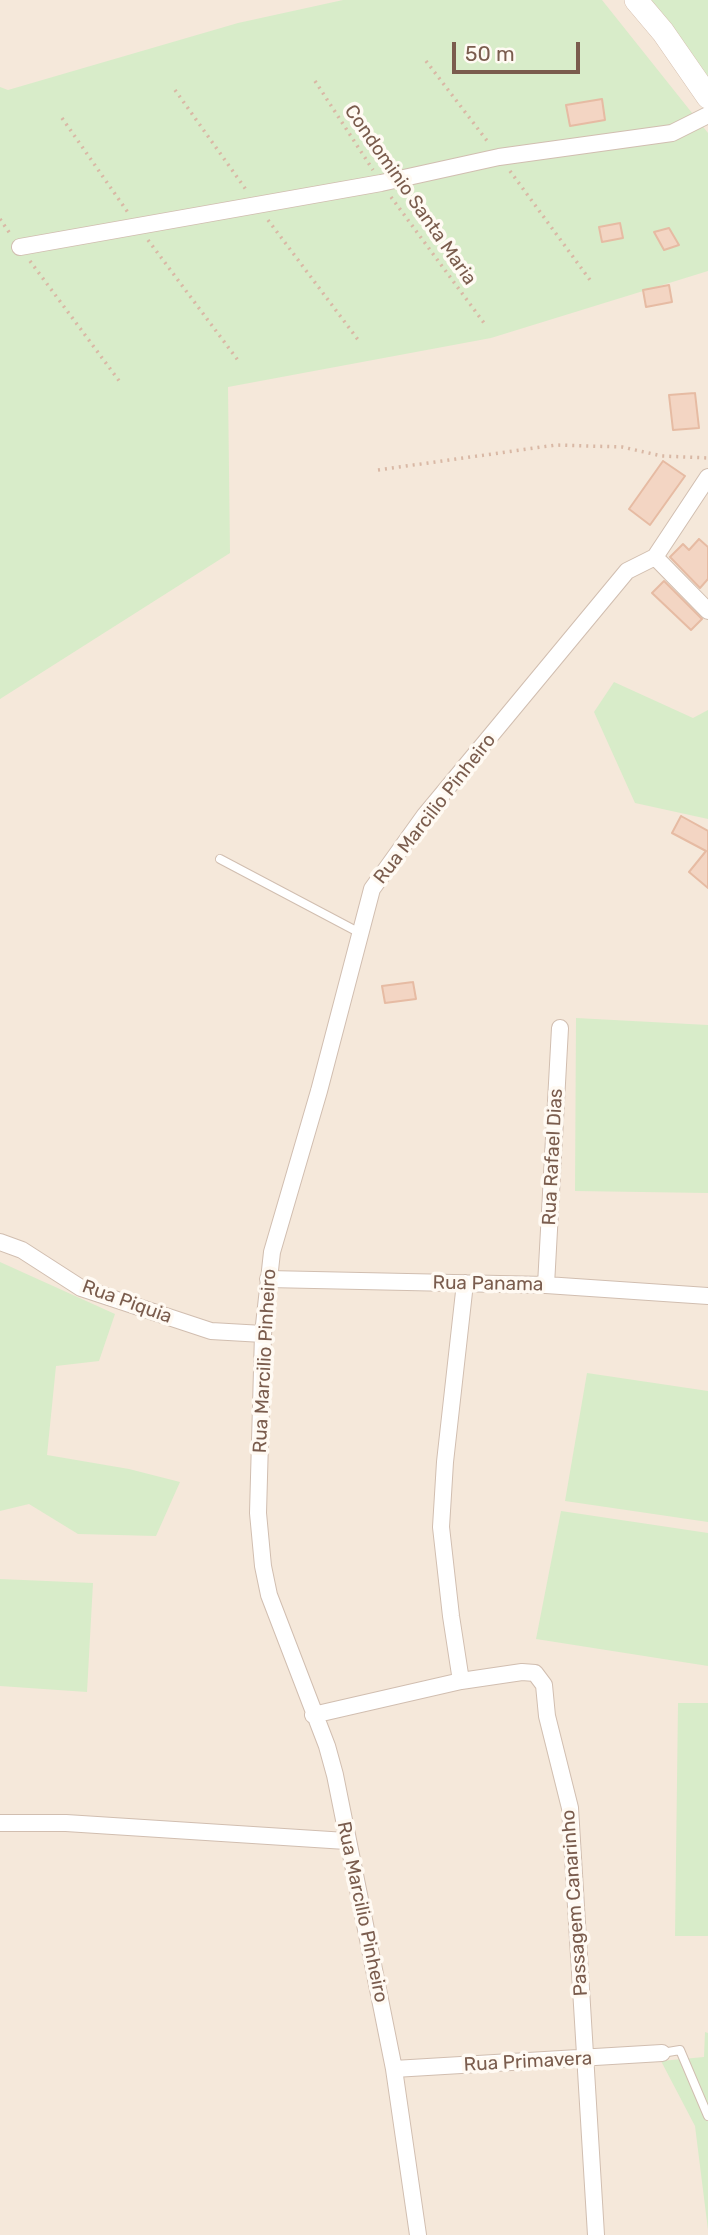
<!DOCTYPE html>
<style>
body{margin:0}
#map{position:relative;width:708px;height:2235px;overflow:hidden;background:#fdf6ec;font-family:Rubik,sans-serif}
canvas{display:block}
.scale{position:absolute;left:452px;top:42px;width:128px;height:32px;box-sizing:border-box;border:4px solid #7a5c4d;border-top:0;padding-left:9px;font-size:21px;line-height:24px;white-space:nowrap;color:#7a5c4d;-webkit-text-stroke:5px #fffaf3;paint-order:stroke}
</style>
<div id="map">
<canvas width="708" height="2235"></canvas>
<div class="scale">50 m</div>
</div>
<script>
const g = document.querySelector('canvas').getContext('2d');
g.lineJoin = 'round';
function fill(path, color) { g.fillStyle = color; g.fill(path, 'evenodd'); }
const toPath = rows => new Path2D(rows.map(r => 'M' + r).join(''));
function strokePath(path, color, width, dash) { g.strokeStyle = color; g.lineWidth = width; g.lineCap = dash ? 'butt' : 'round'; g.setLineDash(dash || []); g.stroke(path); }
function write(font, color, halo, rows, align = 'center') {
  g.font = font + ' Rubik,sans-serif'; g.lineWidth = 7; g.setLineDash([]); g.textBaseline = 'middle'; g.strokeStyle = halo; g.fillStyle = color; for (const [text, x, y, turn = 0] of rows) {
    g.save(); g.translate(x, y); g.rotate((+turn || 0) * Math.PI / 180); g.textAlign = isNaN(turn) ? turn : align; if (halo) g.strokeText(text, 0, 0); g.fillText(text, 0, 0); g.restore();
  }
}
fill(toPath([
 [0,0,708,0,708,2235,0,2235]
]), '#f5e8da');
fill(toPath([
 [343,0,602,0,708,133,708,271,491,338,228,387,230,553,0,699,0,87,8,90,238,23],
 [648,0,708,0,708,87],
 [614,682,693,718,708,710,708,819,635,803,594,712],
 [576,1018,708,1025,708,1193,575,1191],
 [0,1262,115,1314,99,1361,56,1366,47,1455,129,1469,180,1482,156,1536,78,1534,29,1504,0,1511],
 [587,1373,708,1391,708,1522,565,1501],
 [561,1511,708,1533,708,1666,536,1639],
 [0,1579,93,1583,87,1692,0,1686],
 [678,1703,708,1703,708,1936,675,1936],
 [705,2032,708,2033,708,2230,695,2126,661,2061,704,2057]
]), '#d8ecc9');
const building = toPath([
 [602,99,605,120,570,126,566,105,602,99],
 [620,223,623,238,602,242,599,227,620,223],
 [669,228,679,245,664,250,654,232,669,228],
 [669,285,672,302,646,307,643,290,669,285],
 [695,393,699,428,673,430,669,395,695,393],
 [663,461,685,476,650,525,629,509,663,461],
 [699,539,708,547,708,579,700,588,670,557,683,544,689,550,699,539],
 [664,581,702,619,691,630,652,593,664,581],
 [681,816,708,831,708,888,689,872,706,851,672,833,681,816],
 [413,982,416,999,385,1003,382,986,413,982]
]);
fill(building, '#f3d5c3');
strokePath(building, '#e6bba3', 2);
const lane = toPath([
 [220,859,360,933],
 [662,2053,680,2050,708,2116]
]);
const street = toPath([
 [20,247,381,183,499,157,672,133,708,115],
 [655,557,708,611],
 [0,1242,22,1250,81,1288,211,1331,263,1334],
 [268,1279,546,1285,708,1296],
 [465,1283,445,1462,441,1527,451,1616,461,1681,522,1672,535,1673,544,1685,547,1716,570,1808,596,2235],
 [546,1285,560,1028],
 [313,1715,461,1681],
 [0,1823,66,1823,346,1841],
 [394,2069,662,2053],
 [418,2235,394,2069,335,1775,327,1746,269,1595,263,1566,258,1513,263,1334,272,1252,319,1091,372,889,425,815,627,571,655,557,708,477]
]);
const secondary = toPath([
 [636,0,663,32,708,97]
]);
strokePath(lane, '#d1beb0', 10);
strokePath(street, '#d1beb0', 18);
strokePath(secondary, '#d6c0b0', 24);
strokePath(toPath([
 [426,61,488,142],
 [315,81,373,170],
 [175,90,247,191],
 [62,118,129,214],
 [510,171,590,280],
 [391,197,484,323],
 [0,219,11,235],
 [268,220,359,341],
 [148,240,240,363],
 [30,261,120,382],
 [378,470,556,445,622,447,662,456,708,458]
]), '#d9b8a5', 3.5, [2, 5]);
strokePath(lane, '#fff', 8);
strokePath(street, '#fff', 16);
strokePath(secondary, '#fff', 23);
write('19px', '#7a5c4d', '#fffaf3', [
 ["Condominio Santa Maria",410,195,55],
 ["Rua Marcilio Pinheiro",435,809,-52],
 ["Rua Rafael Dias",553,1157,-87],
 ["Rua Panama",488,1284,1],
 ["Rua Piquia",127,1302,20],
 ["Rua Marcilio Pinheiro",265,1361,-87],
 ["Passagem Canarinho",575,1903,-94],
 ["Rua Marcilio Pinheiro",362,1912,78],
 ["Rua Primavera",528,2062,-3]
]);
</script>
